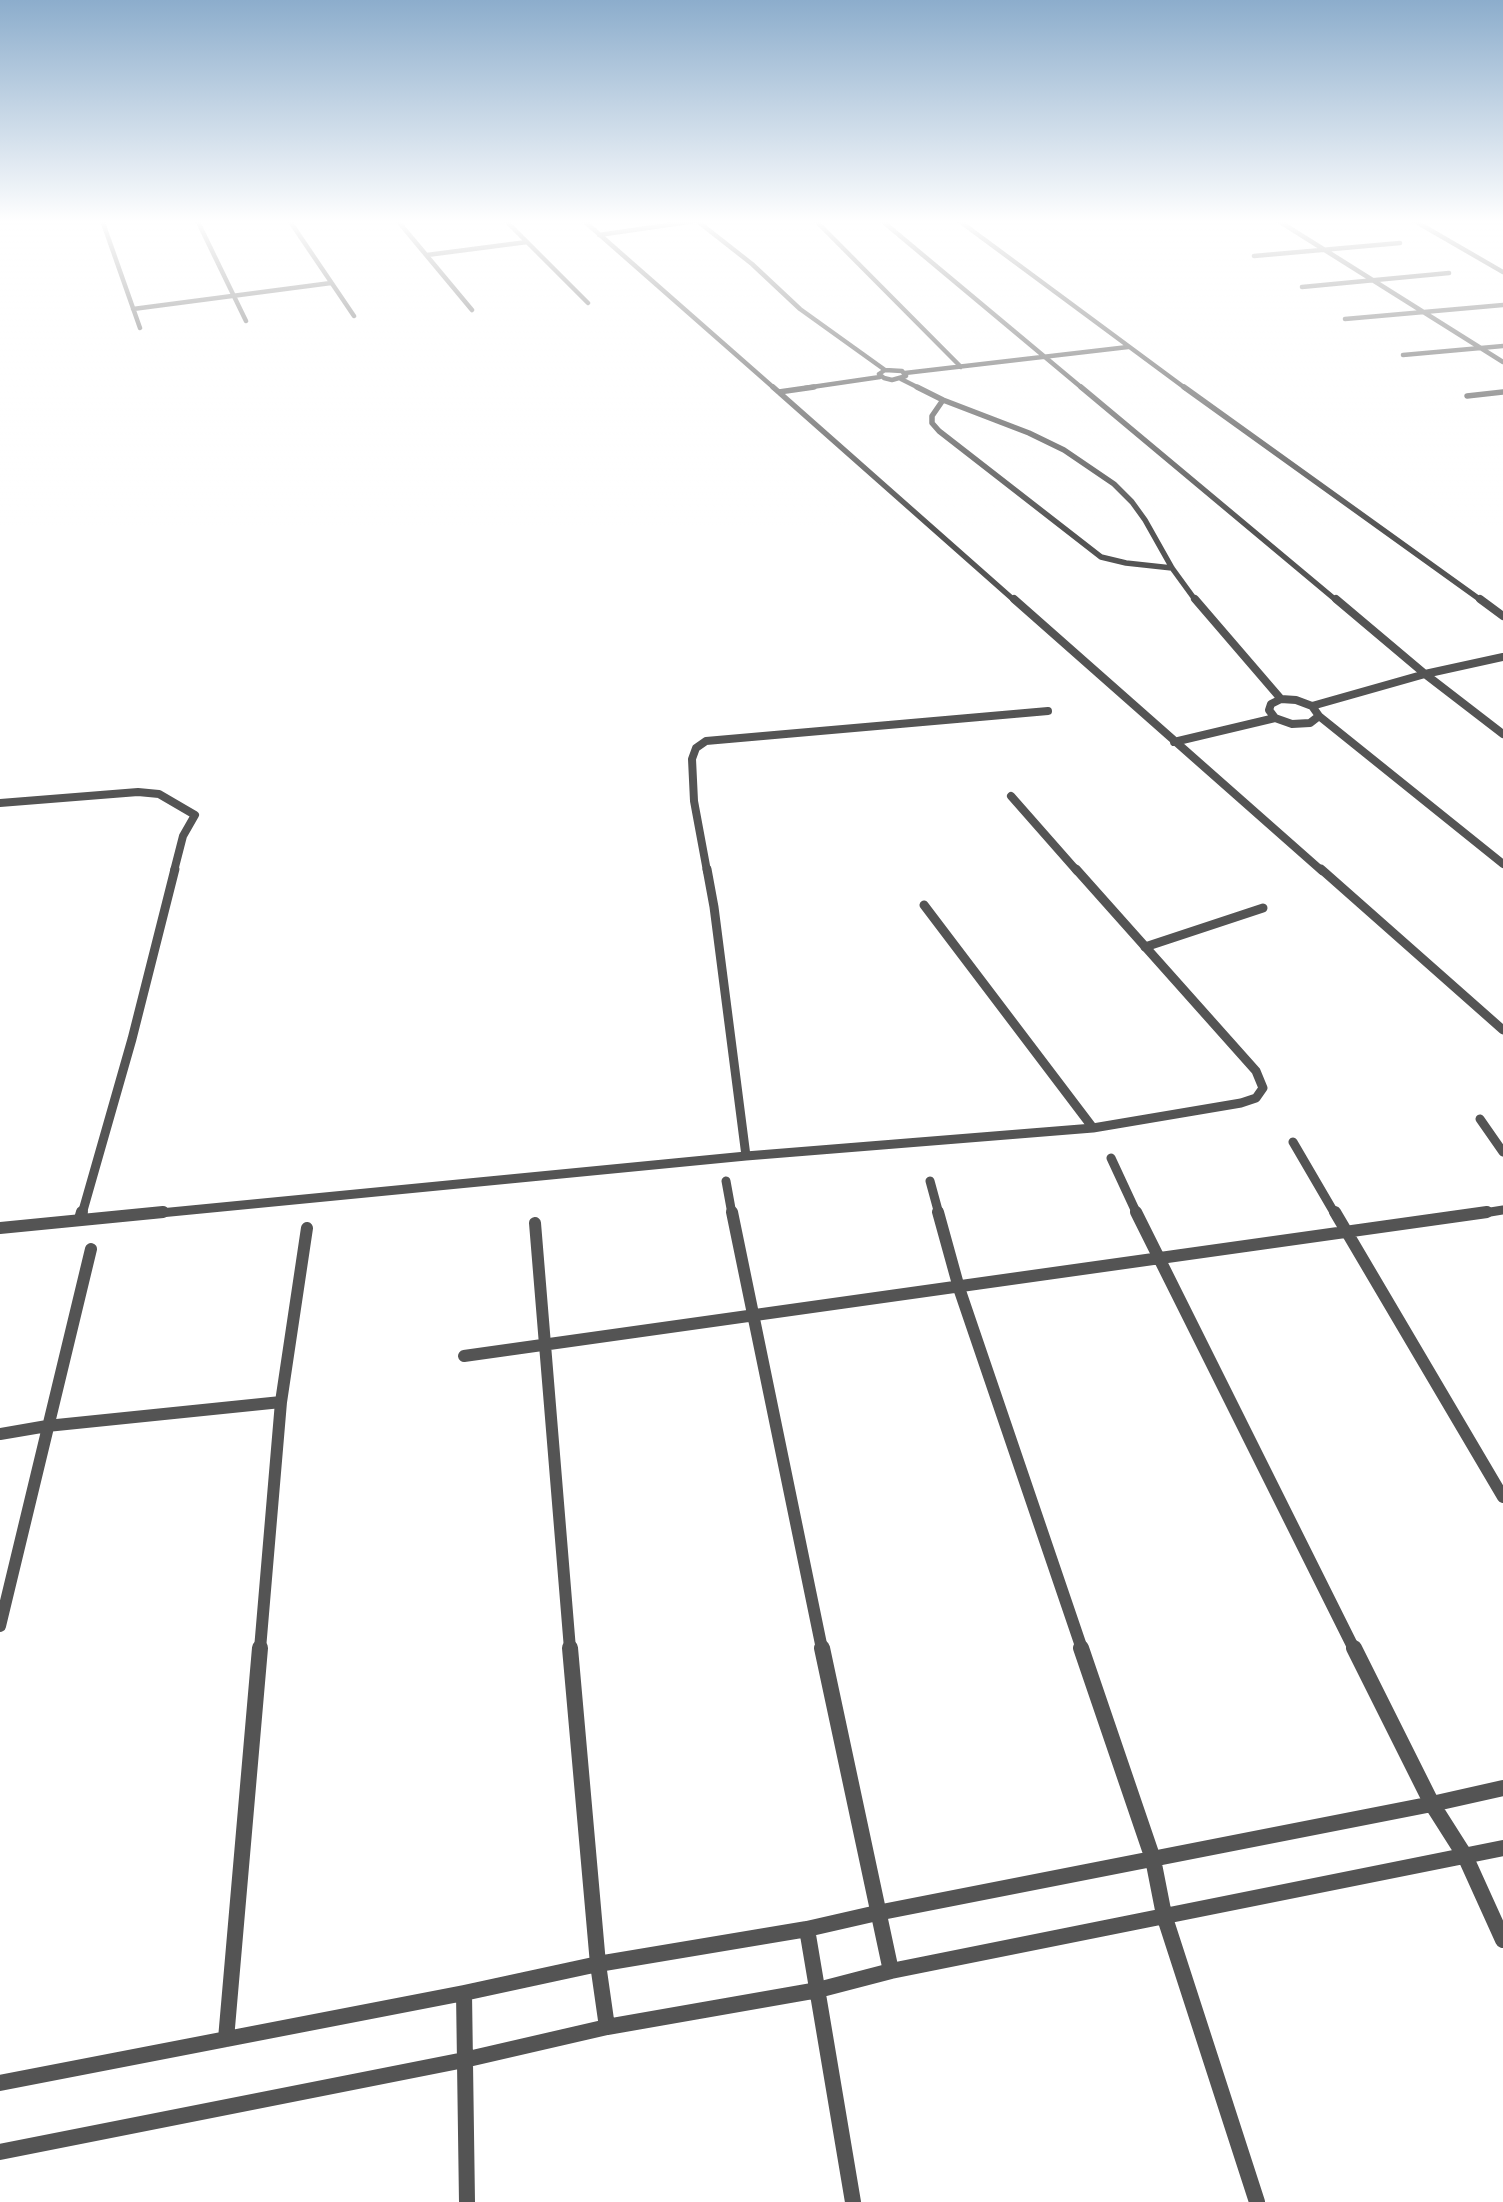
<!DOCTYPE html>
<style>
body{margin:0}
canvas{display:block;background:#fff}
</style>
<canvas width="1503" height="2202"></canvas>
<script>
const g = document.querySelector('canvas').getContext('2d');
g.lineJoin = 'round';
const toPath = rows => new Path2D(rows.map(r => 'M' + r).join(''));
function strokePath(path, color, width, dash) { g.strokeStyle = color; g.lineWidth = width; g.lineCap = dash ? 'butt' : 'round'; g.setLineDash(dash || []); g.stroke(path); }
strokePath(toPath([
 [0,803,138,792,159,794,195,815,183,836,174,871]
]), '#545454', 8);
strokePath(toPath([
 [1145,947,1263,908],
 [82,1214,132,1039,175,869]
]), '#545454', 9);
strokePath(toPath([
 [80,1219,82,1212]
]), '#545454', 12);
strokePath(toPath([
 [102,220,140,328],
 [197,220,246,321],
 [289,220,354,316],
 [397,220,472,310],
 [505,220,588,303],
 [583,220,774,388],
 [696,220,752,264,800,309,885,370],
 [815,220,961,367],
 [881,220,1082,388],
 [958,220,1185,388],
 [1277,220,1503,362],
 [1413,220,1503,272],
 [599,235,702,220],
 [427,255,527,242],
 [1254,256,1400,243],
 [1302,287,1449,273],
 [133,309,331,283],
 [1345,319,1503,305],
 [1403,355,1503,346],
 [885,370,902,371,906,376,892,380,884,378,879,374,885,370],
 [905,373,1128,347],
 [901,379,919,388],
 [805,388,880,377]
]), '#545454', 4.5);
strokePath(toPath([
 [773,387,1015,601],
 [917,387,943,400,1029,433,1064,450,1114,484,1132,502,1145,520,1172,568,1196,601],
 [1081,387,1337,601],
 [1184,387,1482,601],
 [779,392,814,387],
 [1467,396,1503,392],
 [943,400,932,416,932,423,939,431,1101,557,1126,563,1172,568]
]), '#545454', 5.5);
strokePath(toPath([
 [1014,599,1322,871],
 [1195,599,1281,699],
 [1336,599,1425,674,1503,734],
 [1480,599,1503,616],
 [1281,699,1296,700,1312,706,1319,716,1310,723,1292,724,1275,718,1269,710,1271,704,1281,699],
 [1312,706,1425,674,1503,657],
 [1319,716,1503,864],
 [1174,742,1275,718],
 [1011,796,1077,871],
 [707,871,694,801,692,759,696,748,706,741,1048,711]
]), '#545454', 8);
strokePath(toPath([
 [707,869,714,907,746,1156],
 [1321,869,1503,1030],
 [924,905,1093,1128],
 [1480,1119,1503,1152],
 [1293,1142,1335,1214],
 [1111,1158,1137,1214],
 [726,1181,732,1214],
 [930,1181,939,1214],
 [150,1214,746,1156,1093,1128,1241,1103,1256,1098,1263,1088,1256,1071,1076,869],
 [1478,1214,1503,1210]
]), '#545454', 9);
strokePath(toPath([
 [732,1212,822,1649],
 [938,1212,959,1288,1082,1649],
 [1136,1212,1354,1649],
 [1335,1212,1503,1497],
 [535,1223,570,1649],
 [0,1228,163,1212],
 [464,1356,1487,1212],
 [0,1434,47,1426,281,1402],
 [0,1626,91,1249],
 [260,1649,281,1402,307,1228]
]), '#545454', 12);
strokePath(toPath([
 [570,1648,598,1964,607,2027],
 [822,1648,891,1971],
 [1081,1648,1153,1859,1164,1915,1257,2202],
 [1354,1648,1432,1804,1465,1856,1503,1940],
 [807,1929,853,2202],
 [464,1993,467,2202],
 [226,2039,260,1648],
 [0,2083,464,1993,598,1964,807,1929,877,1913,1432,1804,1503,1788],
 [0,2152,464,2060,607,2027,818,1990,891,1971,1503,1848]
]), '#545454', 16);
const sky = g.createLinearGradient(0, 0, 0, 528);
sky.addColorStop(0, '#8cadcc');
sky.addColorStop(0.42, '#fff');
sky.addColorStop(1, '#ffffff00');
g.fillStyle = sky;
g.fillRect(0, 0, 1503, 528);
</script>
